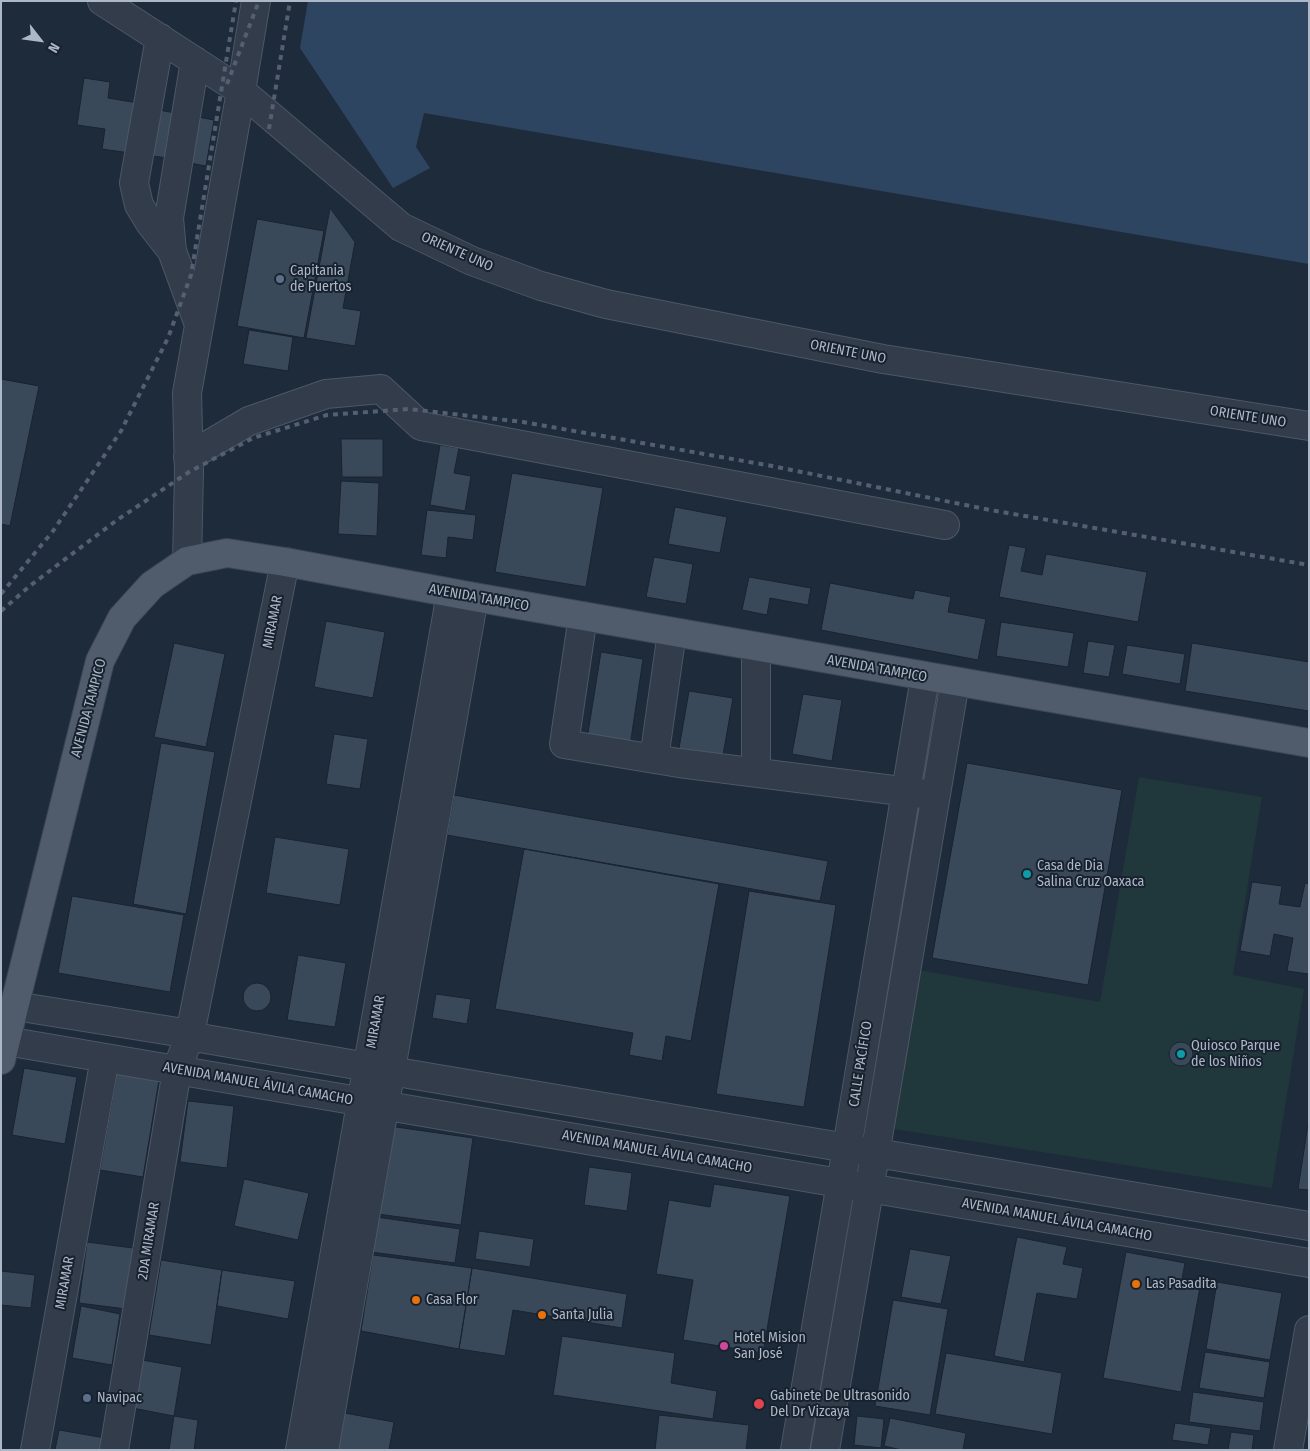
<!DOCTYPE html>
<meta charset="utf-8">
<style>
body{margin:0}
#map{position:relative;width:1310px;height:1451px;overflow:hidden;background:#1e2b3a;font-family:"Fira Sans Condensed",sans-serif}
canvas{display:block}
.frame{position:absolute;inset:0;border:2px solid #acb7c7;pointer-events:none}
.north{position:absolute;left:15px;top:15px;width:50px;height:50px;-webkit-text-stroke:4px #18222f;paint-order:stroke;rotate:120deg;font-size:14px;font-weight:700;line-height:20px;text-align:center;color:#acb7c7}
.north::after{content:'';display:block;margin:auto;width:18px;height:22px;background:#acb7c7;clip-path:polygon(50% 0,100% 100%,50% 72%,0 100%)}
</style>
<div id="map">
<canvas width="1310" height="1451"></canvas>
<div class="frame"></div>
<div class="north">N</div>
</div>
<script>
const g = document.querySelector('canvas').getContext('2d');
g.lineJoin = 'round';
function fill(path, color) { g.fillStyle = color; g.fill(path, 'evenodd'); }
const toPath = rows => new Path2D(rows.map(r => 'M' + r).join(''));
function strokePath(path, color, width, dash) { g.strokeStyle = color; g.lineWidth = width; g.lineCap = dash ? 'butt' : 'round'; g.setLineDash(dash || []); g.stroke(path); }
function write(font, color, halo, rows, align = 'center') {
  g.font = font + ' "Fira Sans Condensed",sans-serif'; g.lineWidth = 4; g.setLineDash([]); g.textBaseline = 'middle'; g.strokeStyle = halo; g.fillStyle = color; for (const [text, x, y, turn = 0] of rows) {
    g.save(); g.translate(x, y); g.rotate((+turn || 0) * Math.PI / 180); g.textAlign = isNaN(turn) ? turn : align; if (halo) g.strokeText(text, 0, 0); g.fillText(text, 0, 0); g.restore();
  }
}
fill(toPath([
 [1139,777,1262,797,1233,975,1304,989,1272,1188,894,1129,919,970,1100,1002]
]), '#20383b');
fill(toPath([
 [308,1,1309,1,1309,264,424,113,416,147,430,168,393,188,300,48]
]), '#2e4561');
const building = toPath([
 [84,78,110,82,108,98,138,103,130,153,102,149,105,129,77,125,84,78],
 [159,110,175,113,168,158,152,156,159,110],
 [198,117,214,120,206,166,190,163,198,117],
 [330,208,355,242,343,308,361,311,355,346,306,338,330,208],
 [257,219,324,231,304,338,237,326,257,219],
 [249,330,293,337,288,371,243,364,249,330],
 [1,379,39,386,10,526,1,524,1,379],
 [341,439,383,439,383,477,342,477,341,439],
 [440,445,459,448,454,473,471,476,465,511,430,505,440,445],
 [512,473,603,488,586,587,495,572,512,473],
 [341,481,379,483,377,536,338,534,341,481],
 [675,507,727,517,720,553,668,544,675,507],
 [427,510,476,515,473,540,448,537,446,558,421,555,427,510],
 [1009,545,1026,548,1021,571,1042,575,1046,554,1147,572,1138,622,999,597,1009,545],
 [654,557,693,564,686,604,646,597,654,557],
 [749,577,811,588,808,605,770,598,767,615,742,610,749,577],
 [830,583,913,599,915,590,951,597,948,612,986,619,978,660,821,630,830,583],
 [326,621,385,632,373,698,314,687,326,621],
 [1001,622,1074,633,1068,667,996,656,1001,622],
 [1088,641,1115,645,1109,677,1083,673,1088,641],
 [174,643,225,654,206,747,154,737,174,643],
 [1192,643,1309,662,1309,711,1185,691,1192,643],
 [1127,645,1185,654,1180,684,1122,674,1127,645],
 [601,652,643,659,630,746,587,739,601,652],
 [689,691,733,698,722,761,678,754,689,691],
 [803,694,842,700,832,761,792,754,803,694],
 [334,734,368,739,360,789,326,784,334,734],
 [161,743,215,752,186,914,133,904,161,743],
 [967,763,1122,790,1088,985,932,958,967,763],
 [454,795,828,861,820,901,447,835,454,795],
 [275,837,349,849,340,905,266,893,275,837],
 [524,849,719,884,691,1041,666,1036,662,1061,629,1055,633,1033,495,1009,524,849],
 [1252,882,1282,886,1279,904,1300,907,1305,883,1309,884,1309,974,1287,971,1293,938,1274,934,1270,956,1240,951,1252,882],
 [749,891,836,905,804,1107,716,1094,749,891],
 [72,896,184,915,170,992,58,973,72,896],
 [298,955,346,963,335,1027,287,1020,298,955],
 '243 997a14 14 0 1 1 28 0a14 14 0 1 1-28 0Z',
 [436,994,471,999,467,1024,432,1018,436,994],
 '1169 1054a12 12 0 1 1 24 0a12 12 0 1 1-24 0Z',
 [24,1068,77,1077,65,1144,12,1135,24,1068],
 [117,1073,159,1080,143,1177,100,1170,117,1073],
 [188,1101,234,1106,227,1168,180,1162,188,1101],
 [1309,1118,1309,1190,1298,1189,1309,1118],
 [389,1126,473,1138,461,1225,377,1214,389,1126],
 [589,1167,632,1173,627,1211,584,1205,589,1167],
 [244,1179,309,1193,298,1240,234,1226,244,1179],
 [714,1184,790,1196,763,1353,683,1340,693,1280,656,1274,669,1200,710,1207,714,1184],
 [376,1217,460,1229,455,1263,371,1252,376,1217],
 [479,1231,534,1239,530,1267,475,1259,479,1231],
 [1017,1237,1067,1247,1063,1264,1083,1268,1077,1299,1037,1293,1024,1362,994,1356,1017,1237],
 [87,1242,133,1248,126,1309,79,1303,87,1242],
 [910,1249,951,1256,941,1304,901,1297,910,1249],
 [1126,1252,1185,1263,1181,1284,1200,1287,1181,1392,1103,1378,1126,1252],
 [373,1255,472,1268,459,1349,361,1331,373,1255],
 [161,1260,222,1270,211,1345,149,1335,161,1260],
 [472,1268,627,1294,622,1328,513,1310,505,1356,459,1349,472,1268],
 [222,1270,295,1281,288,1319,217,1306,222,1270],
 [1,1271,35,1275,31,1308,1,1305,1,1271],
 [1217,1282,1282,1293,1270,1360,1206,1349,1217,1282],
 [893,1300,948,1309,930,1415,875,1406,893,1300],
 [81,1306,120,1314,112,1365,72,1358,81,1306],
 [562,1336,675,1353,671,1383,717,1391,713,1419,553,1395,562,1336],
 [1205,1352,1270,1362,1264,1398,1199,1388,1205,1352],
 [946,1353,1062,1373,1052,1434,935,1414,946,1353],
 [136,1359,182,1367,174,1416,127,1407,136,1359],
 [1193,1392,1264,1402,1260,1431,1189,1422,1193,1392],
 [339,1412,394,1422,389,1450,331,1450,339,1412],
 [659,1415,749,1425,746,1450,655,1450,659,1415],
 [174,1416,198,1420,194,1450,169,1450,174,1416],
 [857,1416,884,1419,881,1448,854,1445,857,1416],
 [890,1418,966,1433,963,1450,902,1450,884,1446,890,1418],
 [1175,1423,1211,1428,1208,1445,1172,1440,1175,1423],
 [59,1430,105,1438,102,1450,55,1450,59,1430],
 [1231,1432,1254,1435,1252,1450,1228,1450,1231,1432]
]);
fill(building, '#3a495a');
strokePath(building, '#1a2431', 1);
const minor = toPath([
 [102,1,241,91,187,393,189,472,187,561],
 [256,1,241,91,401,227,472,261,541,286,606,304,883,359,1309,426],
 [160,38,134,183,139,205,150,223,172,251,198,322],
 [172,251,169,218,195,61],
 [188,457,249,421,326,394,381,389,421,426,945,525],
 [583,616,564,744,679,763,925,794],
 [756,647,756,772],
 [654,759,672,632],
 [15,1006,190,1034,200,1038,391,1071,1309,1226],
 [6,1041,1309,1263],
 [35,1450,105,1058],
 [114,1450,177,1070,190,1034,285,562],
 [300,1450,451,593],
 [324,1450,474,597],
 [795,1450,847,1148,925,677],
 [825,1450,955,682],
 [1288,1450,1309,1330]
]);
const major = toPath([
 [1,1060,100,661,122,618,152,585,187,561,227,553,285,562,474,597,1309,743]
]);
strokePath(minor, '#4d5765', 30);
strokePath(major, '#3c4654', 30);
strokePath(minor, '#323c4a', 28);
strokePath(major, '#505b6b', 28);
strokePath(toPath([
 [227,84,259,1],
 [269,129,290,1],
 [1,594,53,531,121,431,168,338,191,275,236,1],
 [1,611,31,585,117,520,189,472,253,438,327,415,409,409,523,422,597,435,772,466,990,510,1309,565]
]), '#546072', 4, [5, 5]);
for (const [x, y, r, color] of [
 [280,279,5,"#5c6f8a"],
 [1027,874,5,"#0f9aa8"],
 [1181,1054,5,"#0f9aa8"],
 [1136,1284,5,"#e8710a"],
 [416,1300,5,"#e8710a"],
 [542,1315,5,"#e8710a"],
 [724,1346,5,"#d1479c"],
 [87,1398,5,"#5c6f8a"],
 [759,1404,6,"#e0444e"]
]) { const dot = new Path2D(); dot.arc(x, y, r, 0, 2 * Math.PI); g.fillStyle = color; g.fill(dot); strokePath(dot, '#18222f', 2); }
write('14px', '#acb7c7', '#18222f', [
 ["ORIENTE UNO",457,252,24],
 ["ORIENTE UNO",848,352,11],
 ["ORIENTE UNO",1248,417,9],
 ["AVENIDA TAMPICO",479,598,10],
 ["MIRAMAR",273,622,-79],
 ["AVENIDA TAMPICO",877,669,10],
 ["AVENIDA TAMPICO",89,708,-75],
 ["MIRAMAR",376,1022,-80],
 ["CALLE PACÍFICO",861,1064,-81],
 ["AVENIDA MANUEL ÁVILA CAMACHO",258,1084,10],
 ["AVENIDA MANUEL ÁVILA CAMACHO",657,1152,10],
 ["AVENIDA MANUEL ÁVILA CAMACHO",1057,1220,10],
 ["2DA MIRAMAR",149,1241,-81],
 ["MIRAMAR",65,1283,-80]
]);
write('14px', '#acb7c7', '#18222f', [
 ["Capitania",290,271],
 ["de Puertos",290,287],
 ["Casa de Dia",1037,866],
 ["Salina Cruz Oaxaca",1037,882],
 ["Quiosco Parque",1191,1046],
 ["de los Niños",1191,1062],
 ["Las Pasadita",1146,1284],
 ["Casa Flor",426,1300],
 ["Santa Julia",552,1315],
 ["Hotel Mision",734,1338],
 ["San José",734,1354],
 ["Gabinete De Ultrasonido",770,1396],
 ["Del Dr Vizcaya",770,1412],
 ["Navipac",97,1398]
], 'left');
</script>
